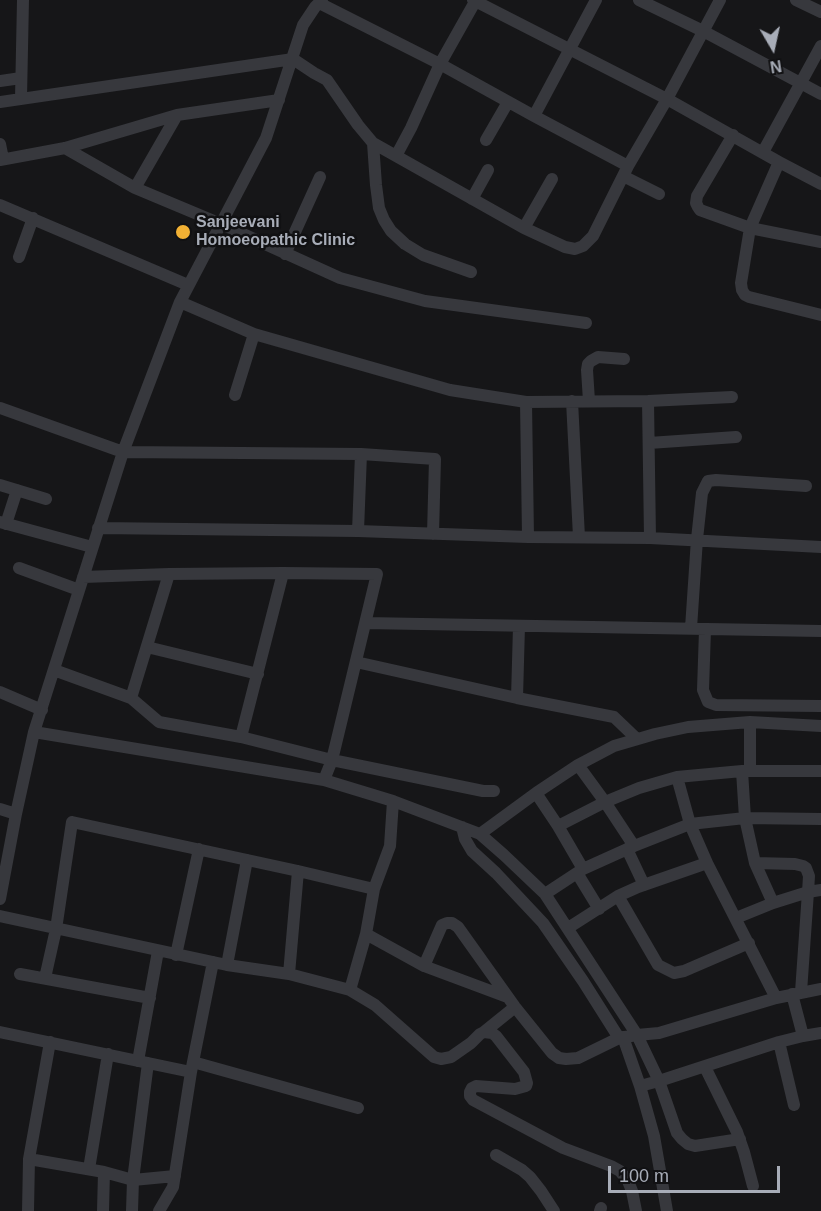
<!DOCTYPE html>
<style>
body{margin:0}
#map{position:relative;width:821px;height:1211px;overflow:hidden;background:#161618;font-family:Arial,sans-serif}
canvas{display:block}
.north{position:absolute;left:743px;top:18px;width:60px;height:60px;-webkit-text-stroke:4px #111113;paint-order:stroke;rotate:171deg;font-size:16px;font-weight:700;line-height:24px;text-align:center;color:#a8adb8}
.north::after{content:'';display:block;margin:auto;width:21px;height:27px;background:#a8adb8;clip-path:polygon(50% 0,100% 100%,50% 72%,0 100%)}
.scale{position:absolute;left:608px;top:1166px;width:172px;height:27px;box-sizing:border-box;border:3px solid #a8adb8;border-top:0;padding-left:8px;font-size:18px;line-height:21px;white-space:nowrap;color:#a8adb8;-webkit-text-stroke:4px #111113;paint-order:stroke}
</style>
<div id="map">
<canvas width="821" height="1211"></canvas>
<div class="north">N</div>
<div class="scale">100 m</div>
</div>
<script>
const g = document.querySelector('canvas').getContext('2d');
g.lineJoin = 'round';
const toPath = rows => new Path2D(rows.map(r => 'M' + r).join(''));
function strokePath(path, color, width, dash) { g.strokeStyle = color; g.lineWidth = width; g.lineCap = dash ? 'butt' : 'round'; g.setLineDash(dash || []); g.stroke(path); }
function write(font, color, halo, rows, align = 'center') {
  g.font = font + ' Arial,sans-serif'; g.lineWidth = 5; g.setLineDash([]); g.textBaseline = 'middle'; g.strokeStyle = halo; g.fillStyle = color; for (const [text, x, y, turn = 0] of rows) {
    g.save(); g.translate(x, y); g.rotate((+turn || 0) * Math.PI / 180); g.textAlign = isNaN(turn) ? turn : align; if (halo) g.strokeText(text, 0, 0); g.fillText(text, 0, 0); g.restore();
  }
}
strokePath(toPath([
 [473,0,667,99,779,162,821,184],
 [639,0,703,31,821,94],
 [796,0,821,12],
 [319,3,440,64,534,116,628,166],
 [0,81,21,78],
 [21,98,23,0],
 [0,102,293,59,314,73,327,80,358,125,373,143,524,228,565,247,575,249,583,246,593,236,628,166,667,99,720,0],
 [534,116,596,0],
 [733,135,697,196,696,203,698,207,700,210,750,228,821,242],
 [486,140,508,102],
 [373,143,376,185,379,208,384,220,391,231,405,244,423,255,471,272],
 [0,144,3,159],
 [65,148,135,188,221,224,340,278,425,301,586,323],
 [763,152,821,46],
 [396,156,411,128,440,64,476,0],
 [0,160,65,148,177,115,279,100],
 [779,162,750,228,741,283,742,290,745,295,749,297,821,315],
 [623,176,659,194],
 [135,188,177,115],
 [472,199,488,170],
 [0,205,188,285],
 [524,228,552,179],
 [285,254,320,177],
 [19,257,33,218],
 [180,302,254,334,450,390,526,402,648,401,732,397],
 [235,395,254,334],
 [572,401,579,537],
 [589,401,587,370,588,364,591,361,598,357,624,359],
 [648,401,650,538],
 [526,402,528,537],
 [0,408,123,452,361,454,435,459,433,534],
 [649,443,736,437],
 [0,485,46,499],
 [0,522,92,547],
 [6,524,17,490],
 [98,528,358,531,528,537,650,538,821,547],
 [358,531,361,454],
 [19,568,79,590],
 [83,577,169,574,283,573,377,574,332,760,324,780],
 [365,623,821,631],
 [691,628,697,539,702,493,708,481,716,480,806,486],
 [705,630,703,690,708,702,716,705,821,706],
 [147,647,258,674],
 [356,662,517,698,614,717,637,739],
 [54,670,131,698,159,722,241,737,332,760,483,791,494,791],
 [0,692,42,710],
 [131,698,169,574],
 [517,698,519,626],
 [750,722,750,771,742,771,745,818,755,863,773,903],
 [34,732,324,780,393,801,480,834,504,855,545,894,637,1035,659,1033,776,998,821,989],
 [241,737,283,573],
 [578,765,605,802,634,846],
 [750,771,821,771],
 [677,777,690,824,707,863],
 [536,793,558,826,583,869],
 [0,809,16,814],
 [558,826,605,802,639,788,677,777,742,771],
 [462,827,465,839,472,851,496,873,543,923,583,981,619,1038],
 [480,834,536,793,578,765,614,746,655,734,688,727,750,722,821,726],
 [627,849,644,885],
 [755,863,795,864,803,866,806,868,809,876,808,892,821,890],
 [577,873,599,909],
 [545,894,583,869,634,846,690,824,745,818,821,819],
 [618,896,658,965,674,973,684,971,749,943],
 [0,899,16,814,34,732,123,452,180,302,266,138,303,25,315,7,322,0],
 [0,916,227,965,289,974,350,990,375,1005,434,1057,441,1059,451,1057,471,1043,480,1034,484,1032,492,1033,496,1036,524,1072,527,1083,526,1086,515,1089,476,1086,472,1088,470,1092,470,1096,473,1100,563,1148,611,1166,620,1171,628,1181,632,1191,636,1211],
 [736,918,773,903,808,892,801,992],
 [568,928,618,896,638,887,707,863,776,998],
 [366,934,424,966,507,997],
 [176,955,199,849],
 [227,965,247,860],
 [424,966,442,925,447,923,452,923,458,927,515,1007,552,1053,559,1058,566,1059,578,1058,619,1038,637,1035,659,1081,677,1133,682,1139,688,1144,695,1146,740,1139],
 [20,974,150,998],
 [289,974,298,871],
 [45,978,56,929,72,822,298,871,374,889],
 [350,990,366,934,374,889,390,846,393,801],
 [792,994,803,1036],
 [0,1032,191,1072],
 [484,1032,515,1007],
 [623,1037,640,1086,654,1136,667,1211],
 [779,1042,794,1105],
 [138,1061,158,951],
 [193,1062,358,1108],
 [705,1067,737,1132,744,1152,753,1186],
 [640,1086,659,1081,779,1042,803,1036,821,1033],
 [496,1155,522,1170,530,1177,541,1191,554,1211],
 [29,1159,104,1172,133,1180,175,1176],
 [89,1169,108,1054],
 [28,1211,29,1159,50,1042],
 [103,1211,104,1172],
 [132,1211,133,1180,148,1063],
 [159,1211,173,1187,191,1072,213,962],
 [600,1211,601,1208]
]), '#37383d', 12);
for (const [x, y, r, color] of [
 [183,232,8,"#f2b134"]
]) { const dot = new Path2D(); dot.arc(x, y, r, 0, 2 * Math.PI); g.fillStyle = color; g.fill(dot); strokePath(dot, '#111113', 2); }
write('bold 16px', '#a8adb8', '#111113', [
 ["Sanjeevani",196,223],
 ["Homoeopathic Clinic",196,241]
], 'left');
</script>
